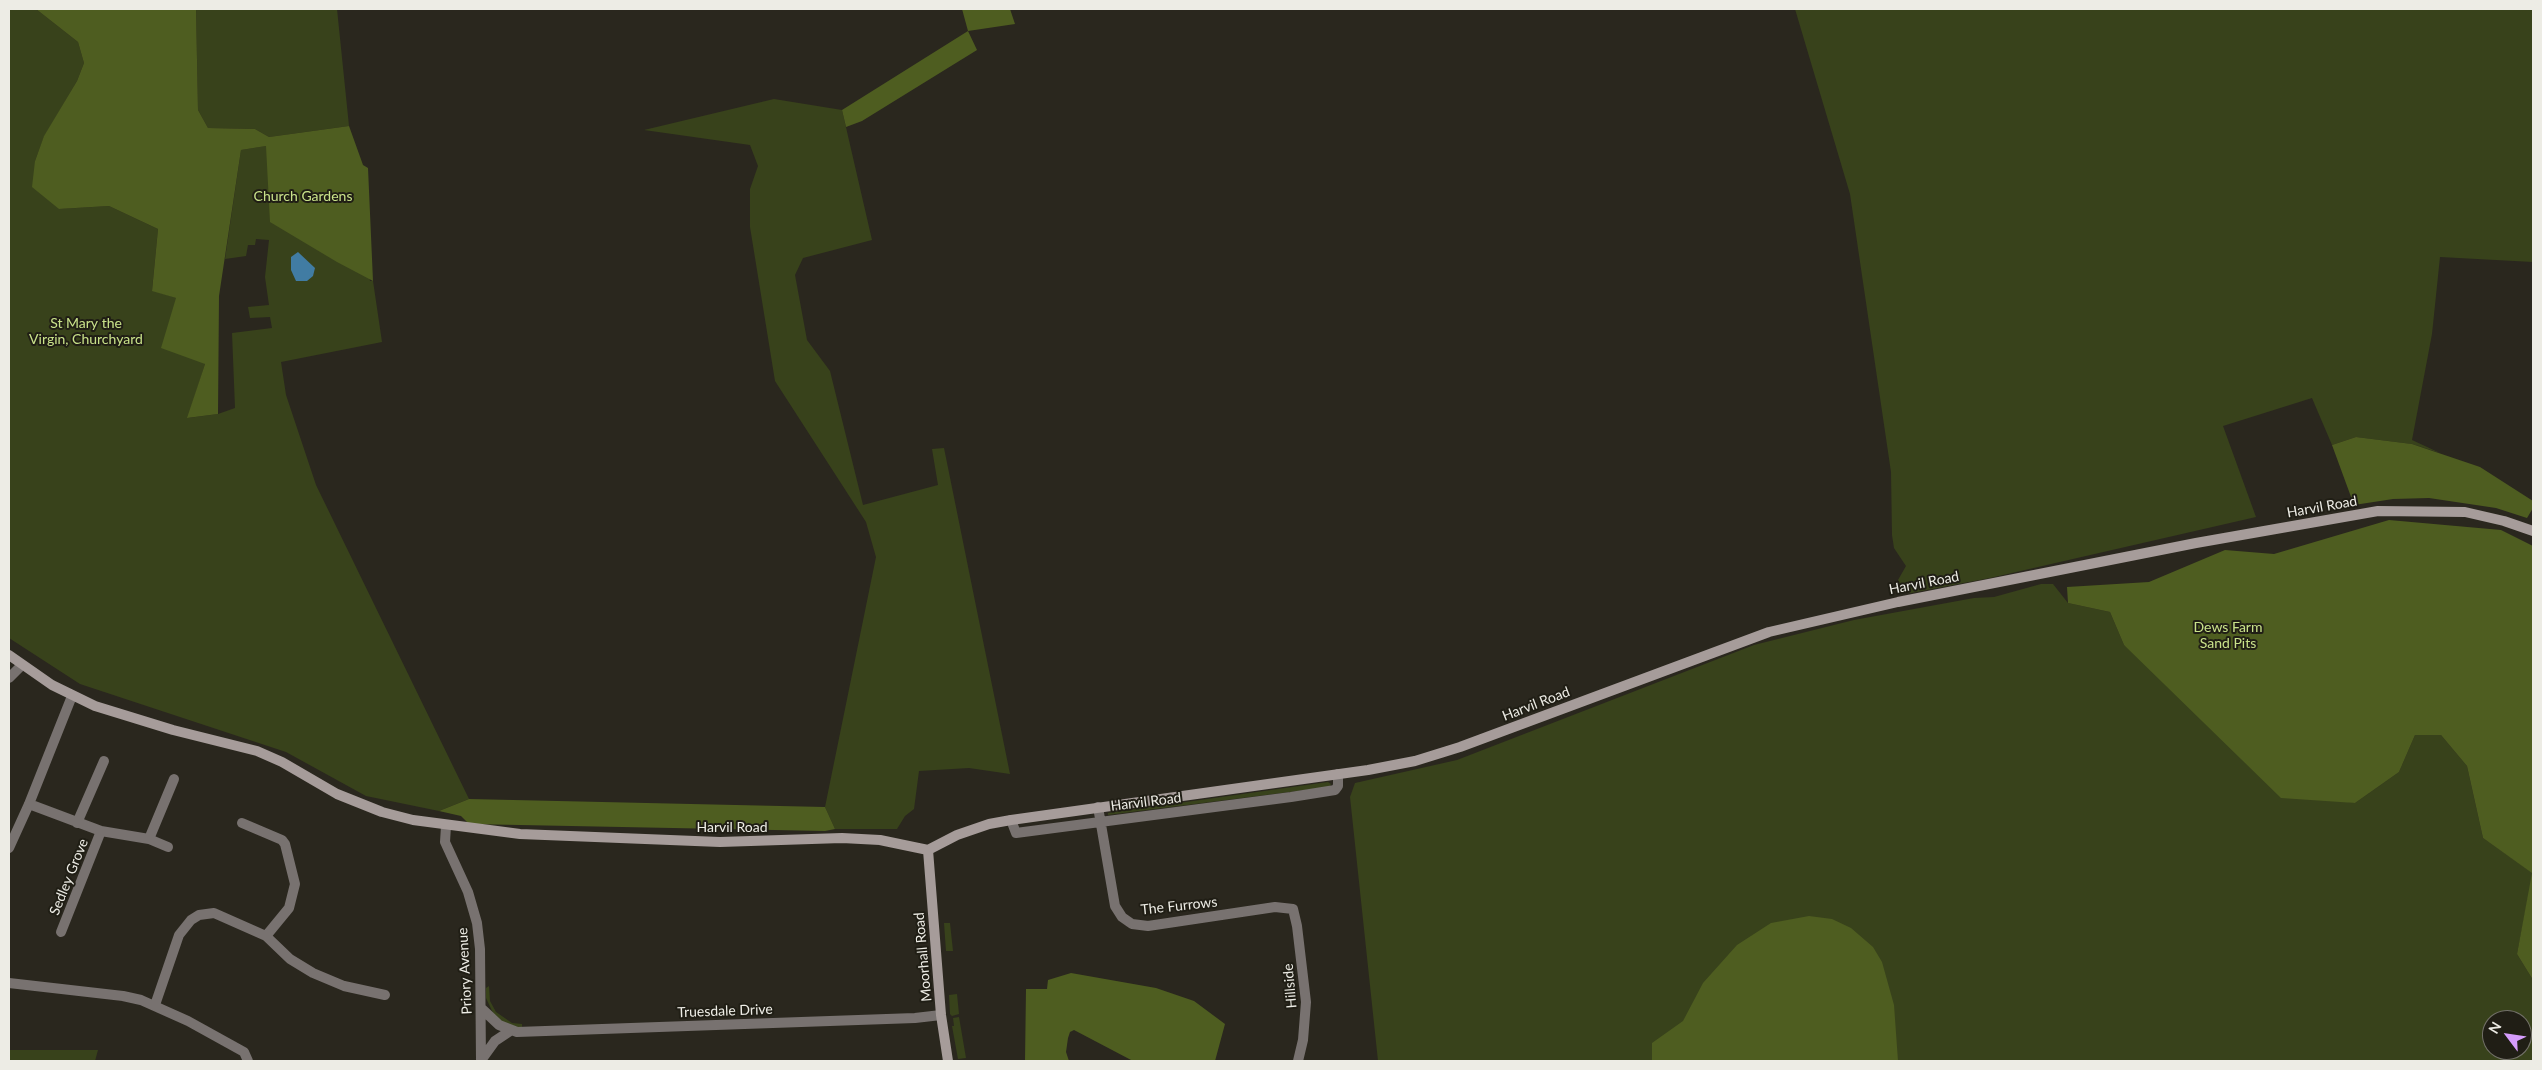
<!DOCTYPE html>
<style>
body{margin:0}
#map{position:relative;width:2542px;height:1070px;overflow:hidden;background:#2a271e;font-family:Lato,sans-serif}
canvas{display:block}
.frame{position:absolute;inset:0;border:10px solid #edece5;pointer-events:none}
.north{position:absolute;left:2482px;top:1010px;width:50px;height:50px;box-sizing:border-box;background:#201e15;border:1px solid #727068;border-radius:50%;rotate:301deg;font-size:14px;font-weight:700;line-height:20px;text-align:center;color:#edece5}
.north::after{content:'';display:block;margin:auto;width:18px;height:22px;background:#d59cfb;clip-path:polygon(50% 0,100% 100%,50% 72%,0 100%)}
</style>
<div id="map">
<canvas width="2542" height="1070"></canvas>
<div class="frame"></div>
<div class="north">N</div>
</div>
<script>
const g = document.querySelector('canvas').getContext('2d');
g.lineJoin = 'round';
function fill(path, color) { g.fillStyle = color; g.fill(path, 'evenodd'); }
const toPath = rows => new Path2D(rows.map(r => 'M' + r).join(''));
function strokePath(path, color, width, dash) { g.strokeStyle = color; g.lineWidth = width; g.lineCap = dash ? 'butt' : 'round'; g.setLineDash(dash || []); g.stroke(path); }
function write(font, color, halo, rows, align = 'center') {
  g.font = font + ' Lato,sans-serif'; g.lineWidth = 4; g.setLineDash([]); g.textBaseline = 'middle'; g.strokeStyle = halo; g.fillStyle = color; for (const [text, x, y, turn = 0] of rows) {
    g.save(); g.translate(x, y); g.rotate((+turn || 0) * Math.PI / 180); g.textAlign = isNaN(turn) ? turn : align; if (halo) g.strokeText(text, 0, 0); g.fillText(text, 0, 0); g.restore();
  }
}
fill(toPath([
 [9,9,36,9,78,42,84,63,77,81,44,137,35,161,59,209,109,206,158,229,152,290,176,298,205,364,188,418,218,414,235,408,232,333,272,328,270,317,250,318,248,307,269,305,265,277,269,240,256,239,255,245,248,245,246,256,225,259,241,150,351,132,370,281,373,281,382,342,281,362,286,395,316,485,469,799,439,811,366,796,286,752,80,684,9,638],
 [196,9,337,9,349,126,269,137,255,129,208,128,198,110],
 [1795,9,2533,9,2533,262,2440,257,2432,334,2412,440,2440,453,2412,444,2356,437,2332,445,2312,398,2223,426,2256,517,1990,578,1911,593,1901,590,1898,580,1906,566,1894,548,1892,535,1891,472,1850,194],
 [774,99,842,110,872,240,803,258,795,275,807,340,830,371,863,505,938,485,932,449,944,448,1010,774,969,768,919,771,914,809,905,816,897,829,835,829,825,807,876,557,866,522,775,381,750,227,750,189,758,166,750,145,644,130],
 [2041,584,2053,584,2068,603,2110,612,2124,645,2340,801,2355,803,2399,772,2415,735,2441,735,2467,766,2483,838,2533,873,2517,954,2533,980,2533,1061,1378,1061,1350,797,1355,783,1457,760,1754,645,1854,620,1974,598,1994,597],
 [2492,1020,2522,1020,2522,1050,2492,1050],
 [1328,782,1331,784,1329,787,1108,815,1108,813],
 [944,923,950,923,953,951,946,951],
 [489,986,490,1001,496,1012,512,1023,522,1024,522,1028,505,1024,494,1015,486,998,486,988],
 [957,994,959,1014,952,1016,950,1014,949,995],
 [959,1017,966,1058,958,1059,952,1026,954,1026,953,1018],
 [9,1050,98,1050,95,1061,9,1061]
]), '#38421b');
fill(toPath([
 [36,9,196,9,198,110,208,128,255,129,269,137,349,126,363,165,368,168,373,281,337,262,270,222,266,146,241,150,219,296,218,414,187,418,205,364,161,348,176,298,152,291,158,229,109,206,59,209,32,187,35,161,44,136,77,81,84,63,78,42],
 [962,9,1010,9,1015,24,968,31,977,50,862,121,846,127,842,110,968,31],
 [2356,437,2412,444,2480,467,2533,501,2533,508,2527,518,2496,508,2429,498,2393,499,2354,505,2332,445],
 [2389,520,2501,530,2533,546,2533,980,2517,954,2532,873,2483,838,2467,766,2441,735,2415,735,2399,772,2355,803,2281,798,2124,645,2110,612,2068,603,2067,587,2149,582,2225,550,2274,554],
 [469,799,825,807,835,829,825,831,469,824,461,816,439,811],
 [1809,916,1832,919,1851,928,1873,947,1882,962,1894,1005,1898,1061,1652,1061,1652,1043,1683,1021,1703,983,1737,945,1771,923],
 [1071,973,1156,988,1194,1001,1225,1024,1215,1061,1133,1061,1074,1030,1070,1032,1068,1038,1066,1052,1069,1061,1025,1061,1026,989,1047,989,1048,980]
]), '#4e5d20');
fill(toPath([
 [298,252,315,268,313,276,307,281,296,281,291,270,291,257]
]), '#417ca3');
strokePath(toPath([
 [9,678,22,665],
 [29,804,101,831,149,839,168,847],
 [1098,807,1115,906,1122,917,1132,924,1148,926,1275,907,1293,909,1297,926,1306,1002,1303,1040,1298,1061],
 [1011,820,1016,833,1291,797,1335,790,1338,786,1338,774],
 [77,823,104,761],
 [242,823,282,840,285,844,295,884,289,908,266,936],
 [446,826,445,842,468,892,477,923,480,949,481,1061],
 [149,839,174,779],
 [9,848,29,804,72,696],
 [61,932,101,831],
 [9,983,123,996,141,1000,188,1021,244,1052,248,1061],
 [155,1005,179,935,191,920,199,915,214,913,266,936,290,959,313,973,344,986,385,995],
 [481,1008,499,1025,517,1032,915,1018,941,1015],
 [482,1059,495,1041,510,1031]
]), '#787270', 10);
strokePath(toPath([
 [9,655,52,685,95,706,173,730,257,751,282,762,337,794,382,812,413,820,520,834,720,842,842,838,880,840,928,850,957,835,989,824,1011,820,1368,770,1415,761,1460,747,1769,632,1898,602,2196,543,2378,511,2465,512,2504,521,2533,531],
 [928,850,941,1015,948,1061]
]), '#a69c9a', 10);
write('14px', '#c9e28a', '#201e15', [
 ["Church Gardens",303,196],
 ["St Mary the",86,323],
 ["Virgin, Churchyard",86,339],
 ["Dews Farm",2228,627],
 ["Sand Pits",2228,643]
]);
write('14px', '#edece5', '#201e15', [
 ["Harvil Road",2322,507,-10],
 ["Harvil Road",1924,583,-11],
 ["Harvil Road",1536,704,-21],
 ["Harvil Road",1146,802,-7],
 ["Harvil Road",732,827],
 ["Sedley Grove",69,877,-68],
 ["The Furrows",1179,906,-6],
 ["Moorhall Road",923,957,-95],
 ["Priory Avenue",465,971,-93],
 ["Hillside",1290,986,-95],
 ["Truesdale Drive",725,1011,-2]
]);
</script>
